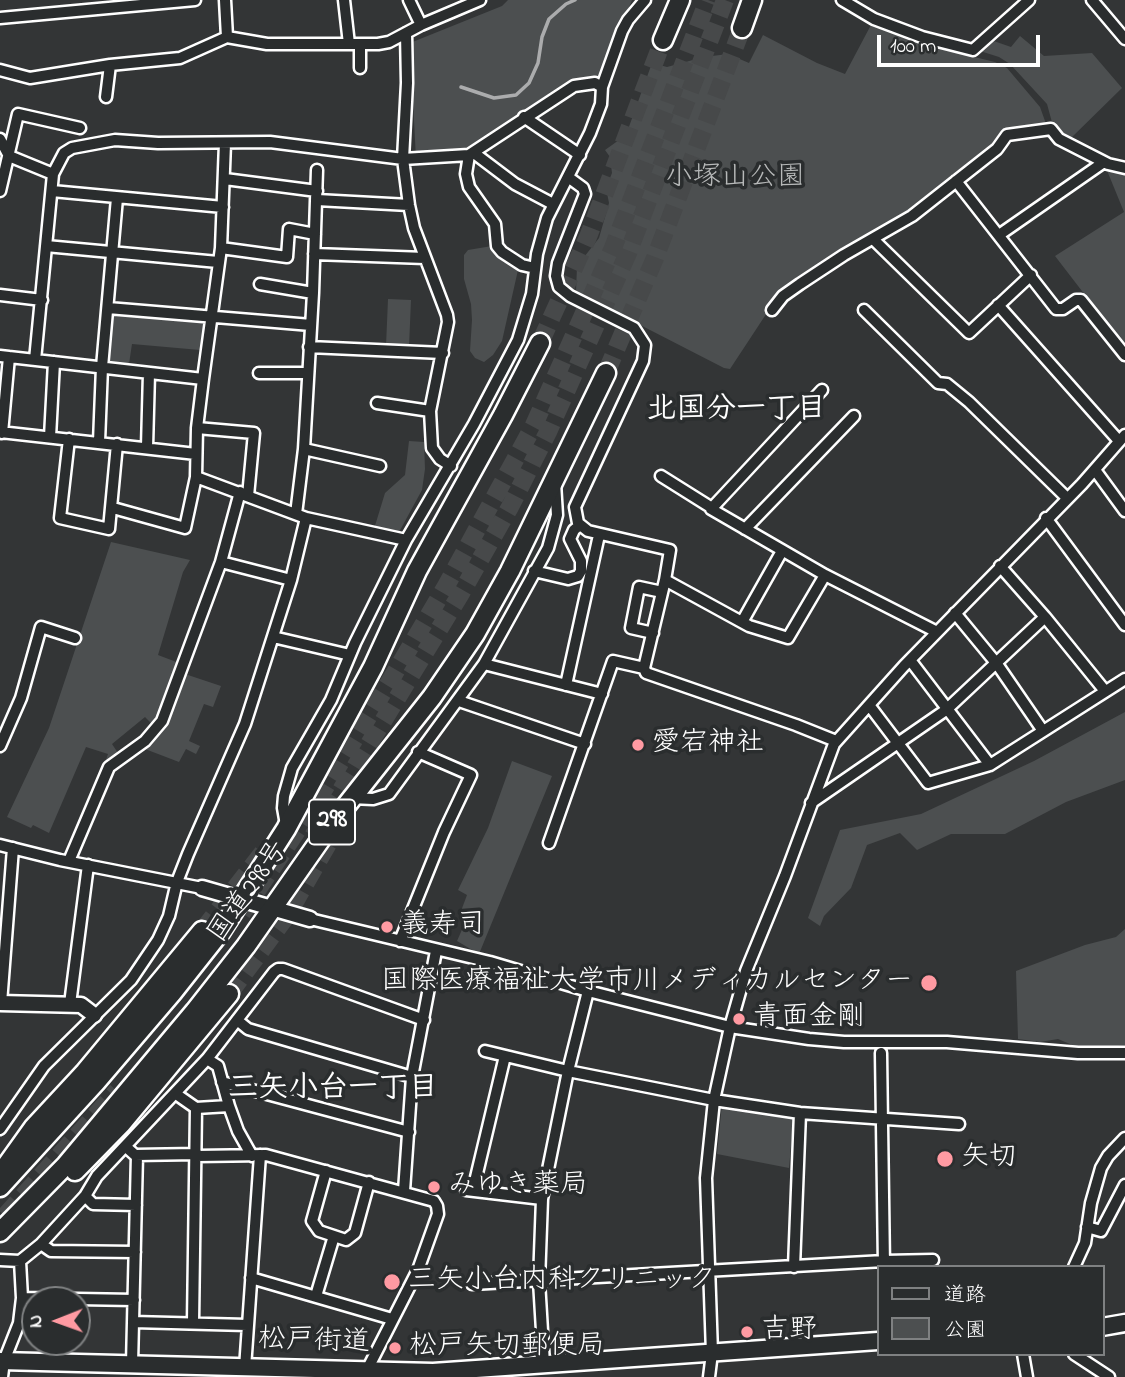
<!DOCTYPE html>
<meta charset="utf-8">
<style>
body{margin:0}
#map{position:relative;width:1125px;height:1377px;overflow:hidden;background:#333536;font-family:"Indie Flower","Klee One",sans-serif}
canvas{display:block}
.legend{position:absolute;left:877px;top:1265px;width:228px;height:91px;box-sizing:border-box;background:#2a2d2e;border:2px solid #7f8182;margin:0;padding:9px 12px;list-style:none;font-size:21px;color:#fff}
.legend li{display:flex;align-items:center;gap:14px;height:35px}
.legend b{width:35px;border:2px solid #7f8182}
.north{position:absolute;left:21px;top:1286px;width:70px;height:70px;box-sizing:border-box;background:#2a2d2e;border:2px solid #7f8182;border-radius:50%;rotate:269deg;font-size:19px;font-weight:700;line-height:28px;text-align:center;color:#fff}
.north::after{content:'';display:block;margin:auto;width:24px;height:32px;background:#ff9aa2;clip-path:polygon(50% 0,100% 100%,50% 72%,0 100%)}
.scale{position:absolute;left:877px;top:35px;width:163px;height:32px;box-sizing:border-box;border:4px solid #fff;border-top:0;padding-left:9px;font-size:21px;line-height:24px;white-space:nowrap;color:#fff;-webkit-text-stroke:5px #2a2d2e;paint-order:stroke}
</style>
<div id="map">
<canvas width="1125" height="1377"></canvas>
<ul class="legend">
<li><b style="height:9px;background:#2a2d2e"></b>道路</li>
<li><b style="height:19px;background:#4c4f50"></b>公園</li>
</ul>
<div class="north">N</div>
<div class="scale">100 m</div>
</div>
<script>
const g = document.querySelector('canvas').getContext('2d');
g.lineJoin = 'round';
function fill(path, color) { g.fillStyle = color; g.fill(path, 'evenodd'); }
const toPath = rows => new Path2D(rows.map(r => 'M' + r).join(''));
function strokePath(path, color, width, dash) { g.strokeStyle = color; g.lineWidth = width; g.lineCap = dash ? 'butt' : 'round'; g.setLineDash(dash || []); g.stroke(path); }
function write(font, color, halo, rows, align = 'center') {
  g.font = font + ' "Indie Flower","Klee One",sans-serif'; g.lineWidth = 7; g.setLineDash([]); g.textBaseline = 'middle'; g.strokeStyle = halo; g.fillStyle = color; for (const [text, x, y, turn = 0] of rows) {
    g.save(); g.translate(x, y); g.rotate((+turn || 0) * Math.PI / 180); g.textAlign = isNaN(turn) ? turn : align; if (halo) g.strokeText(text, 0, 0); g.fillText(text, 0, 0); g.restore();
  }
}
fill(toPath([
 [508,0,632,0,599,82,569,84,471,151,416,159,410,43,502,6],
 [872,23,937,48,995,62,1007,68,1040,107,1045,121,1044,126,1005,130,993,145,910,211,796,279,780,293,730,369,724,368,576,292,577,266,599,238,609,203,606,188,612,173,610,157,605,150,626,135,652,63,667,67,704,57,728,54,749,63,763,35,817,63,845,74],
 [1020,36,1044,56,1092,53,1122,88,1070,139,1053,126,1047,104,1010,64,999,57,980,51,988,39,1011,47],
 [1106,168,1125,172,1125,347,1055,256,1124,212],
 [492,246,500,257,518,270,502,341,493,355,484,362,475,358,470,351,472,320,471,304,464,279,464,255,468,250],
 [388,299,411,300,409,347,386,346],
 [112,311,207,319,200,350,132,344,129,364,110,364,107,359],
 [409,441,424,442,425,469,422,490,398,534,374,529,385,493,405,475],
 [111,542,190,560,183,572,158,655,179,663,154,726,145,717,112,744,118,753,105,763,108,754,86,747,49,833,33,825,31,828,7,817,49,728],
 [185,674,221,686,213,707,204,704,189,741,200,746,196,754,186,749,179,762,145,749,162,731],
 [1125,712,1125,780,1066,802,1005,834,951,834,917,850,900,833,867,845,851,888,824,916,820,926,808,918,840,830,921,814,1034,761],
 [512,761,552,776,479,954,457,941,468,916,461,911,467,895,458,890,488,828],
 [1125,929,1125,1045,1111,1047,1077,1047,1058,1039,1040,1042,1018,1039,1016,971,1085,945,1116,937],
 [722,1104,794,1113,789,1168,717,1154]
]), '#4c4f50');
strokePath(toPath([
 [461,87,494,98,516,95,529,83,538,63,542,37,549,19,566,4,575,0]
]), '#abacad', 3.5);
strokePath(toPath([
 [540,343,588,237,663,40],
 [606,373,655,258,742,28],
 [313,836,460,595,510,507,548,432,628,253,725,0],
 [242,913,317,801,393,676,446,586,534,425,613,248,708,0],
 [202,931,264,851],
 [229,994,288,914,341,821],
 [5,1216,117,1091]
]), '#47494a', 18, [18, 9]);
const street = toPath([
 [225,0,227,37],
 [344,0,349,44],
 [409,0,421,25],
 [842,0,874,19,922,37,973,50,1029,0],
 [1092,0,1125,39],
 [0,18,195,0],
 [406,33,407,83,403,159,409,205,414,228,447,315,448,322,430,411,432,448,440,459,451,466],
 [360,68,360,44],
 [0,70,30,78,110,65,180,58,227,37,267,44,378,44,389,42,421,25,480,0],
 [106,97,110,65],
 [524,117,580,155],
 [0,139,9,156,53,174],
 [225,143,221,248,203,379,197,428,196,477,306,518,406,540],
 [474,153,515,184,553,204],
 [469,155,466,174,469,187,495,224,497,246,502,252,522,265,535,268],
 [568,177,583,188,585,194,558,263,556,276,559,287,570,296,634,328,645,345,643,361,575,507,578,523,588,531,670,550,665,580,644,668,646,673,796,725,836,741],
 [225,179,317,191],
 [956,181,1056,309,1063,309,1076,300,1081,300,1125,355],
 [0,191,18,114,80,128],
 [52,191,223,207],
 [317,200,409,205],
 [999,235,1104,162],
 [873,239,969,333,1031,275],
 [46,246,218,262],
 [221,248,287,257,289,229,315,234],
 [314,254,425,258],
 [260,284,313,293],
 [0,295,42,300],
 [998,305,1119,441],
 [108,308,311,325],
 [772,310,783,296,800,284,844,255,912,216,997,149,1007,135,1051,129,1059,139,1108,164,1125,168],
 [864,310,938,383,947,384,969,402,1067,498],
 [309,347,443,353],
 [0,356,203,379],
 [35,360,53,174,64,153,72,148,115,140,158,143,270,142,403,159,469,155,574,86,595,83,602,87],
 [259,373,308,373],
 [822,390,711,509,825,575,937,632],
 [377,403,430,411],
 [197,428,254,433,248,496],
 [0,432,196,454],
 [2,433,9,357],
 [50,437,54,362],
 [69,439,60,518,109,529,117,444],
 [99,442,102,367,117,198],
 [147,447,149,373],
 [304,449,380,466],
 [1095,470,1125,511],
 [661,476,712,508],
 [113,508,185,528,196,477],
 [296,514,304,449,313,293,317,170],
 [1046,518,1125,625],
 [745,529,854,416],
 [221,562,291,580],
 [1000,566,1045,617,1105,691],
 [534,571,568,579,578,576,581,571,581,561,570,539,574,530,580,525],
 [665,580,749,626,788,638,825,575],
 [955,613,997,664,1043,731],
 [742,622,782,551],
 [653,633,631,628,639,587,662,592],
 [273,637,350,655],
 [910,660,990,765],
 [484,664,602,694],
 [566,685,599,535],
 [459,701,585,744],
 [869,705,928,783,990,765,1125,679],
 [0,746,21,698,41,627,75,638],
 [351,798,373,799,389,794,484,664,548,548,557,515,555,483],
 [811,803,946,710,1045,617],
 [286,825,283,808,284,796,292,768,331,700,355,643,406,540,474,424,518,340,532,294,537,254,547,218,590,133,601,104,602,87,622,31,628,20,645,0],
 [549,843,613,661,644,668],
 [0,845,60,860,202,888],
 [69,861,109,767,145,741,162,721,221,562,240,492],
 [310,919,490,962,588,991,730,1027,809,1039,844,1042,947,1042,1078,1053,1125,1053],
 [400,941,444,832,471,775,418,752],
 [1,1003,13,848],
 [70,1004,88,865],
 [237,1020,248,1029,412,1077],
 [485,1051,568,1071,714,1100,800,1113,959,1124],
 [881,1053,884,1266],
 [207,1059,218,1066,229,1106],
 [222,1082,409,1132],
 [176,1094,196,1108,229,1106,238,1131,252,1156],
 [0,1129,44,1066,131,980,158,940,169,916,177,882,188,854,245,724,291,580,306,518],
 [125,1146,135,1155,197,1154],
 [197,1156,266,1155,434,1201,437,1206,438,1214,418,1270,365,1374],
 [326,1171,312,1221,319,1231,334,1236],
 [466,1190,542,1199],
 [473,1190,505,1056],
 [404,1191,412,1077,436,951],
 [85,1196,93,1204,136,1205],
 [1087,1227,1101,1231,1125,1185],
 [41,1244,51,1251,135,1252],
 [0,1260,20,1261],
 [794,1267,800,1113],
 [1074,1267,1085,1243,1091,1203,1101,1168,1108,1156,1125,1138],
 [251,1278,392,1319],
 [472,1284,884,1261,933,1260],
 [316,1296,334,1236,346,1240,355,1233,369,1182],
 [22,1298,134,1300],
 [133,1322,247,1325],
 [193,1322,196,1108],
 [1023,1354,1027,1377],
 [1074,1354,1109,1377],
 [132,1364,137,1155],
 [544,1364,539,1281,542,1199,568,1071,588,991],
 [245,1368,260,1155],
 [2,1377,4,1361,19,1323,22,1298,20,1261,41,1244,85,1196,97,1176,207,1059,274,972,278,969,283,969,424,1020],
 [709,1377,712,1353,706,1178,714,1100,730,1027,746,971,785,876,834,744,904,666,1082,484,1125,435]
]);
const secondary = toPath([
 [202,888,310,919],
 [0,1003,81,1005,94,1015]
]);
const primary = toPath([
 [1102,1327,1125,1323],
 [0,1361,433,1372,878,1341]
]);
const highway = toPath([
 [742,28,752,0],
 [663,40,680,0],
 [4,1169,34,1127,85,1072,202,931],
 [75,1171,121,1124,229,994],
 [0,1187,96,1082,172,993,221,931,286,829,373,667,417,571,503,415,540,343],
 [0,1232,66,1165,195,1011,246,946,330,826,432,697,475,634,510,571,606,373]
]);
strokePath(street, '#fff', 15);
strokePath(secondary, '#fff', 19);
strokePath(primary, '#fff', 21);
strokePath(highway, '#fff', 23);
strokePath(street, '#2a2d2e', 10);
strokePath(secondary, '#2a2d2e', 14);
strokePath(primary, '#2a2d2e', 16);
strokePath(highway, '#2a2d2e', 18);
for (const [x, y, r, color] of [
 [638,745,7,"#ff9aa2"],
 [387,927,7,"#ff9aa2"],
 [929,983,9,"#ff9aa2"],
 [739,1019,7,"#ff9aa2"],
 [945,1159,9,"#ff9aa2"],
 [434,1187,7,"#ff9aa2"],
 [392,1282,9,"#ff9aa2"],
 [747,1332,7,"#ff9aa2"],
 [395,1348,7,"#ff9aa2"]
]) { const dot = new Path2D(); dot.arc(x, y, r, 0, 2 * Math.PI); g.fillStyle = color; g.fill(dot); strokePath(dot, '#2a2d2e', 2.5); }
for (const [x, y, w] of [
 [332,822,46]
]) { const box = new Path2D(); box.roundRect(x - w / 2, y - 22.5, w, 45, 5); g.fillStyle = '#2a2d2e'; g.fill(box); strokePath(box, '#fff', 2); }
write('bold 26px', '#fff', null, [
 ["298",332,822]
]);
write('28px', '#b7b9b9', '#2a2d2e', [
 ["小塚山公園",735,179]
]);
write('28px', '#fff', '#2a2d2e', [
 ["愛宕神社",652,745],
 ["義寿司",401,927],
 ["国際医療福祉大学市川メディカルセンター",913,983,"right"],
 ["青面金剛",753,1019],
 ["矢切",961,1159],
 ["みゆき薬局",448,1187],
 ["三矢小台内科クリニック",408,1282],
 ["吉野",761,1332],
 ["松戸矢切郵便局",409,1348]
], 'left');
write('28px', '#fff', '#2a2d2e', [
 ["国道298号",250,893,-55],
 ["松戸街道",314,1343,2]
]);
write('bold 30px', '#fff', '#2a2d2e', [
 ["北国分一丁目",736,412],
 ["三矢小台一丁目",333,1091]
]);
</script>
